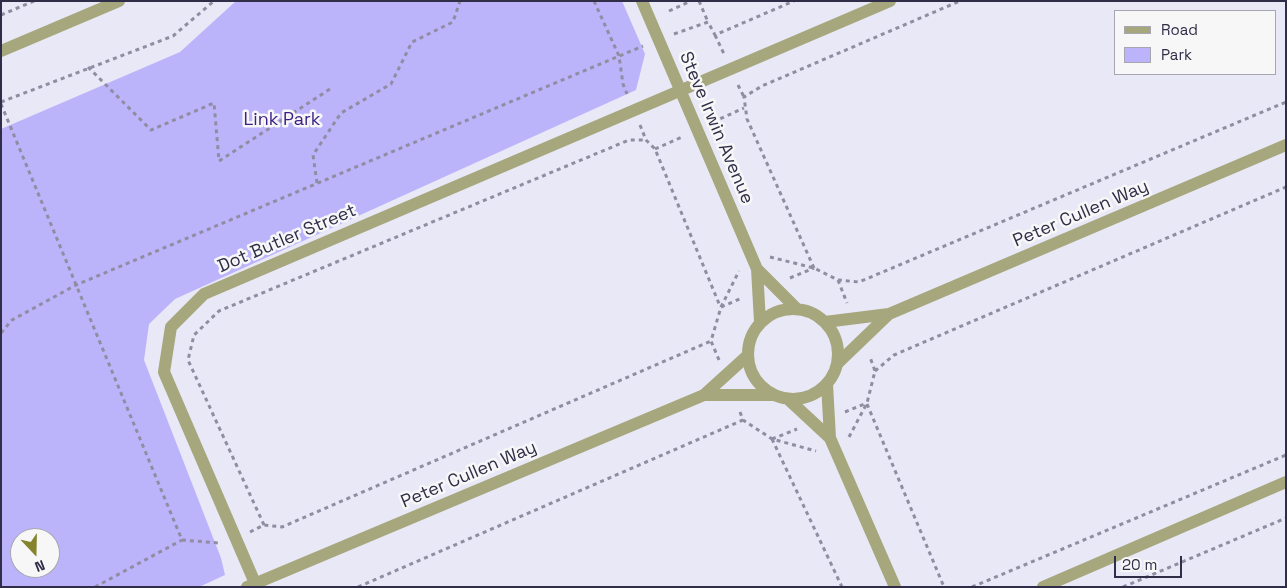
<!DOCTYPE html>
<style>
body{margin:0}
#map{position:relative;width:1287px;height:588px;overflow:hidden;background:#e9e8f7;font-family:"Space Grotesk",sans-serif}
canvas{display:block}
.frame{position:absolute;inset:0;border:2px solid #302d49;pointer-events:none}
.legend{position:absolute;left:1114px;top:10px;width:162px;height:65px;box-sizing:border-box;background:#f7f7f7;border:1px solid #a7a6b1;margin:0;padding:6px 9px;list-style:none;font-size:15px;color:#302d49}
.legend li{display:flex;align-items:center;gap:10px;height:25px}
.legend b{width:25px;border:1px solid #a7a6b1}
.north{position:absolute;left:10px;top:528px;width:50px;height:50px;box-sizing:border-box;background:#f7f7f7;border:1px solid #a7a6b1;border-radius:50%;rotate:159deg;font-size:14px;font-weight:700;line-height:20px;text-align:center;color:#302d49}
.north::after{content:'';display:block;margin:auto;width:18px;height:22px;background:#85842d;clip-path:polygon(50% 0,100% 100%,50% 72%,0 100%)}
.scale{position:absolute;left:1114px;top:556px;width:68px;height:22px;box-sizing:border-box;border:2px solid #302d49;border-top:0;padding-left:6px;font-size:15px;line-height:18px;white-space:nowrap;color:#302d49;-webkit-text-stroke:4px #f7f7f7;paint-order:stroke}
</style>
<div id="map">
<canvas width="1287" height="588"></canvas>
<div class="frame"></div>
<ul class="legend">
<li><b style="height:6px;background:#a6a77d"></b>Road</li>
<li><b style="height:14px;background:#bbb4fb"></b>Park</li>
</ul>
<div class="north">N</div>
<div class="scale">20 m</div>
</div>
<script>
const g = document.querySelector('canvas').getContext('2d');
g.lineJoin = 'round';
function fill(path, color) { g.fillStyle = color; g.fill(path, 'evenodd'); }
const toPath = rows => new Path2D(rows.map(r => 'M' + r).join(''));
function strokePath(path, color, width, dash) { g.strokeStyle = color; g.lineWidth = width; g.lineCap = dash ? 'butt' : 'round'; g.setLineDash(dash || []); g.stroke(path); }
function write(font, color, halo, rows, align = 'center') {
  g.font = font + ' "Space Grotesk",sans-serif'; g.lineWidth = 5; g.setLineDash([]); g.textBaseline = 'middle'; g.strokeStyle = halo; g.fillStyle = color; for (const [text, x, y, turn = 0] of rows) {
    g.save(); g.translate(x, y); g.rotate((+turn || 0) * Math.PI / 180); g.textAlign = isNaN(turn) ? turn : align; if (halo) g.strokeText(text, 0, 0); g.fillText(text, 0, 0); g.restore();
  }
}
fill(toPath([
 [236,1,622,1,645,54,636,90,175,299,149,324,144,360,221,558,225,575,199,587,1,587,1,129,180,52],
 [20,538,50,538,50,568,20,568]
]), '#bbb4fb');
strokePath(toPath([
 [594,1,619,56,623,84,627,94],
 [699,1,708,22],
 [669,11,691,1],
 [1,15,34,1],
 [674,34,708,22,715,35,794,1],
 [715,35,724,54],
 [88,67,151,130,214,103,219,161,330,89],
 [738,85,744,97],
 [1,102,173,36,214,1],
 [1,104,182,540,219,543],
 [713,122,744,108],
 [640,125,646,140,655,149,720,306],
 [655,149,682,137],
 [317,183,313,155,341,113,391,84,412,42,453,22,460,1],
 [770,257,814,268,838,280,859,282,1286,102],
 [814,268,747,119,744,97,762,86,960,1],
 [790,278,814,268],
 [838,280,847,303],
 [721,307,742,298],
 [1,333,12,320,76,285,643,46],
 [719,360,711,341,721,307,739,271],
 [875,371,894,355,1286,187],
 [867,404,944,587],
 [740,412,743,420,772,439,816,451],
 [845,412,867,403],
 [849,437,867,403,875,371,870,357],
 [772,439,842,587],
 [772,439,797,429],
 [264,525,188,360,194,335,219,311,629,140,646,140],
 [250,532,264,525,282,527,711,341],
 [95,587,182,540],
 [358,587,743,420],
 [972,587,1286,455],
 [1123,587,1286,518]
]), '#8f8da2', 3, [4, 4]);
strokePath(toPath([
 [1,51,119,1],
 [825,322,889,314,1286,145],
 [838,363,889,314],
 [704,395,773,395],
 [255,583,164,372,171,327,204,294,890,1],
 [247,587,704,395,747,356],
 [1043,587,1286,482]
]), '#a6a77d', 12);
strokePath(toPath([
 [642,1,757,269,760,322],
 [757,269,796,308],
 '748 354a45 45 0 1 1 90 0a45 45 0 1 1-90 0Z',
 [827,384,830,438,895,587],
 [788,399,830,438]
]), '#a6a77d', 12);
write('18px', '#3d2087', '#f7f7f7', [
 ["Link Park",282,120]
]);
write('18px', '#302d49', '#f7f7f7', [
 ["Steve Irwin Avenue",716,128,67],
 ["Peter Cullen Way",1081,214,-23],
 ["Dot Butler Street",287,239,-23],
 ["Peter Cullen Way",469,475,-23]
]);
</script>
